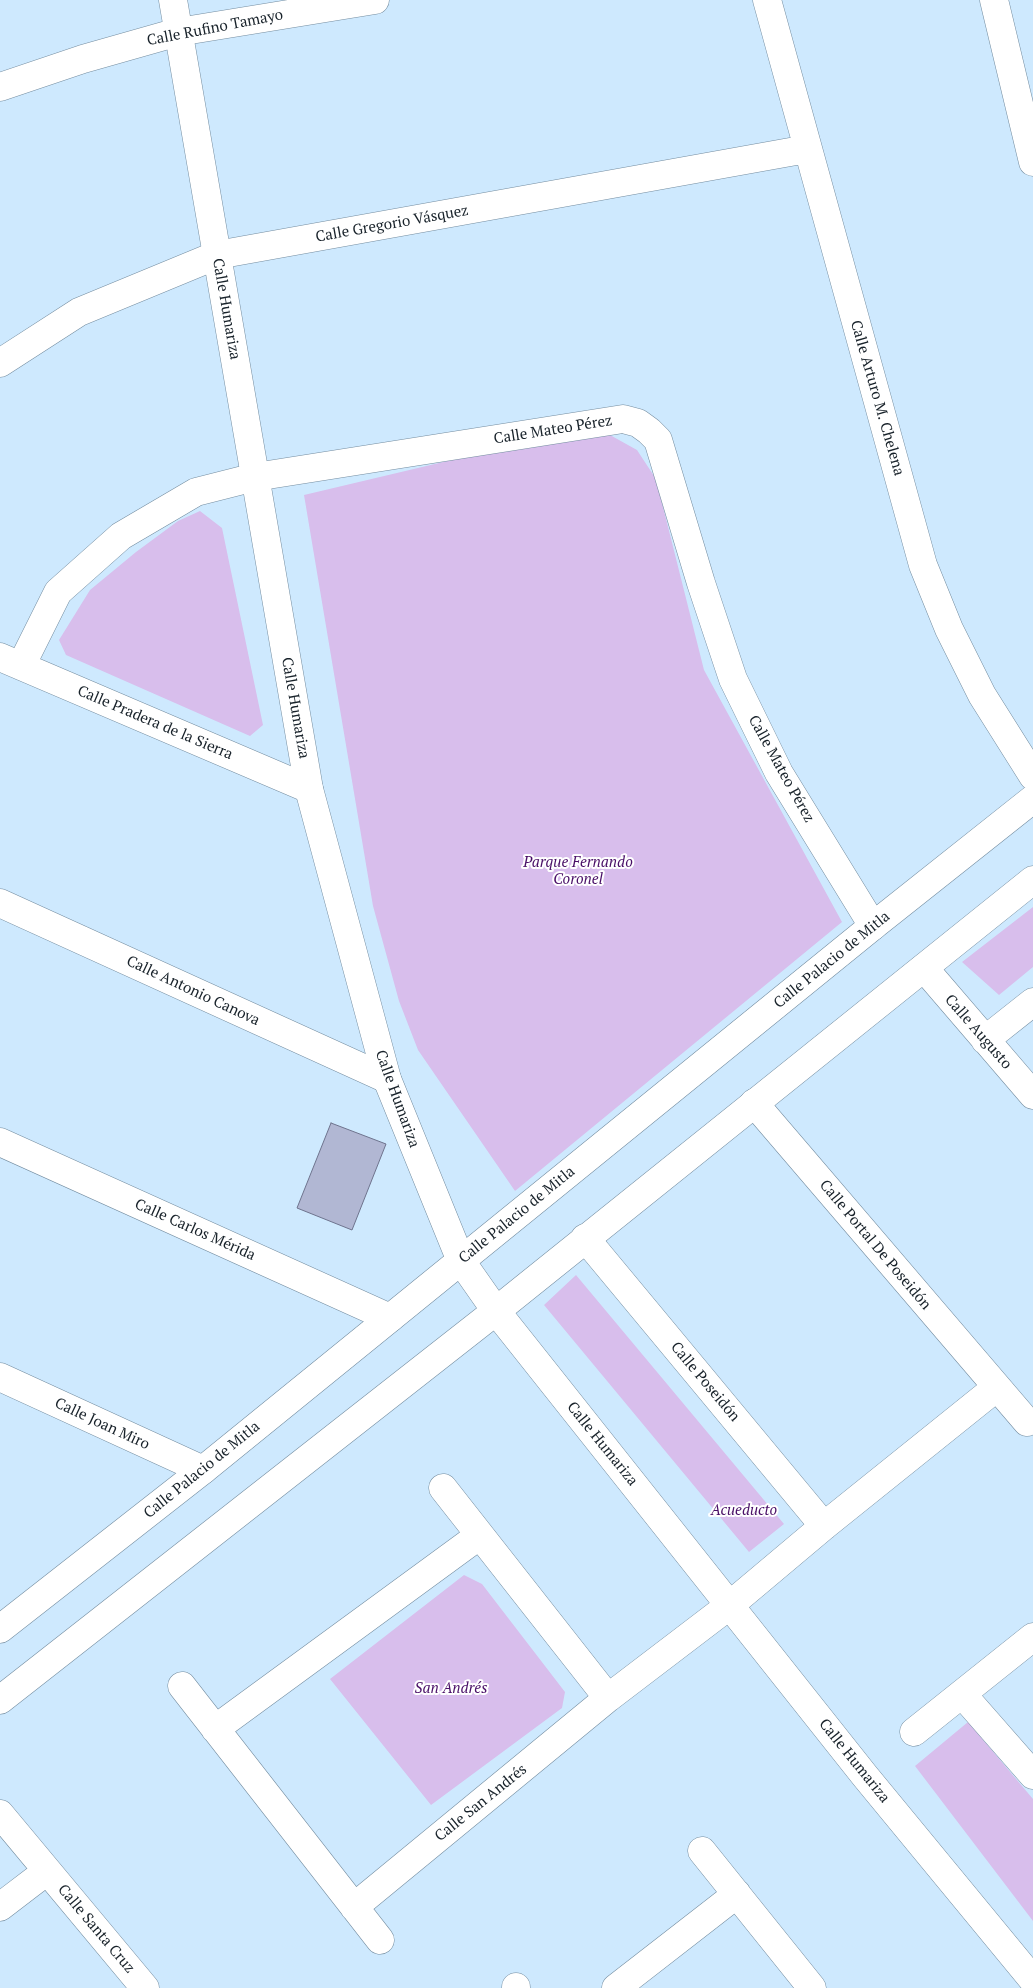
<!DOCTYPE html>
<meta charset="utf-8">
<style>
body{margin:0}
canvas{display:block;background:#cee9fe}
</style>
<canvas width="1033" height="1988"></canvas>
<script>
const g = document.querySelector('canvas').getContext('2d');
g.lineJoin = 'round';
function fill(path, color) { g.fillStyle = color; g.fill(path, 'evenodd'); }
const toPath = rows => new Path2D(rows.map(r => 'M' + r).join(''));
function strokePath(path, color, width, dash) { g.strokeStyle = color; g.lineWidth = width; g.lineCap = dash ? 'butt' : 'round'; g.setLineDash(dash || []); g.stroke(path); }
function write(font, color, halo, rows, align = 'center') {
  g.font = font + ' "PT Serif",serif'; g.lineWidth = 4; g.setLineDash([]); g.textBaseline = 'middle'; g.strokeStyle = halo; g.fillStyle = color; for (const [text, x, y, turn = 0] of rows) {
    g.save(); g.translate(x, y); g.rotate((+turn || 0) * Math.PI / 180); g.textAlign = isNaN(turn) ? turn : align; if (halo) g.strokeText(text, 0, 0); g.fillText(text, 0, 0); g.restore();
  }
}
fill(toPath([
 [574,431,610,435,637,450,656,479,704,670,842,922,515,1191,418,1050,399,1001,373,906,304,495],
 [200,511,222,528,263,725,250,736,66,655,59,640,90,590,136,552,178,521],
 [1033,907,1033,967,999,995,962,962],
 [576,1275,784,1524,749,1552,544,1305],
 [464,1575,482,1584,565,1692,562,1708,431,1805,330,1679],
 [968,1722,1033,1799,1033,1921,915,1766]
]), '#d8beec');
const building = toPath([
 [331,1123,386,1144,352,1230,297,1208,331,1123]
]);
fill(building, '#b1b7d3');
strokePath(building, '#6e738d', 1);
const minor = toPath([
 [767,0,923,565,949,629,982,695,1033,776],
 [994,0,1033,162],
 [0,87,83,59,178,32,375,0],
 [0,363,79,312,217,255,807,149],
 [0,657,309,789],
 [21,666,58,592,121,536,196,492,255,477,623,419,638,423,649,431,658,440,701,583,733,679,779,773,873,926],
 [0,903,387,1079],
 [924,968,1033,1095],
 [985,1040,1033,1002],
 [754,1103,1027,1422],
 [0,1142,390,1318],
 [585,1238,824,1526],
 [0,1377,203,1470],
 [443,1488,608,1698],
 [182,1686,380,1940],
 [962,1694,1033,1775],
 [215,1729,480,1535],
 [914,1732,1033,1637],
 [0,1814,145,1988],
 [702,1851,812,1988],
 [0,1907,47,1871],
 [354,1907,608,1698,730,1605,824,1526,997,1387],
 [516,1987,516,1988],
 [616,1988,737,1894]
]);
const tertiary = toPath([
 [173,0,309,789,387,1079,461,1261,496,1311,865,1776,1033,1980]
]);
const secondary = toPath([
 [0,1629,203,1470,873,926,1033,799],
 [0,1700,496,1311,1033,880]
]);
strokePath(minor, '#748da0', 29);
strokePath(tertiary, '#748da0', 29);
strokePath(secondary, '#748da0', 29);
strokePath(minor, '#fff', 28);
strokePath(tertiary, '#fff', 28);
strokePath(secondary, '#fff', 28);
write('15px', '#18222a', '#fff', [
 ["Calle Rufino Tamayo",215,28,-11],
 ["Calle Gregorio Vásquez",392,224,-10],
 ["Calle Humariza",226,309,80],
 ["Calle Arturo M. Chelena",877,398,74],
 ["Calle Mateo Pérez",553,430,-9],
 ["Calle Humariza",295,708,80],
 ["Calle Pradera de la Sierra",155,723,23],
 ["Calle Mateo Pérez",781,769,61],
 ["Calle Palacio de Mitla",832,960,-39],
 ["Calle Antonio Canova",193,991,25],
 ["Calle Augusto",978,1032,49],
 ["Calle Humariza",397,1099,70],
 ["Calle Palacio de Mitla",517,1215,-39],
 ["Calle Carlos Mérida",195,1230,24],
 ["Calle Portal De Poseidón",875,1245,50],
 ["Calle Poseidón",705,1382,50],
 ["Calle Joan Miro",102,1424,25],
 ["Calle Humariza",602,1444,51],
 ["Calle Palacio de Mitla",202,1470,-39],
 ["Calle Humariza",854,1761,51],
 ["Calle San Andrés",481,1803,-39],
 ["Calle Santa Cruz",96,1929,50]
]);
write('italic 15px', '#490f67', '#fff', [
 ["Parque Fernando",578,863],
 ["Coronel",578,880],
 ["Acueducto",744,1511],
 ["San Andrés",451,1689]
]);
</script>
